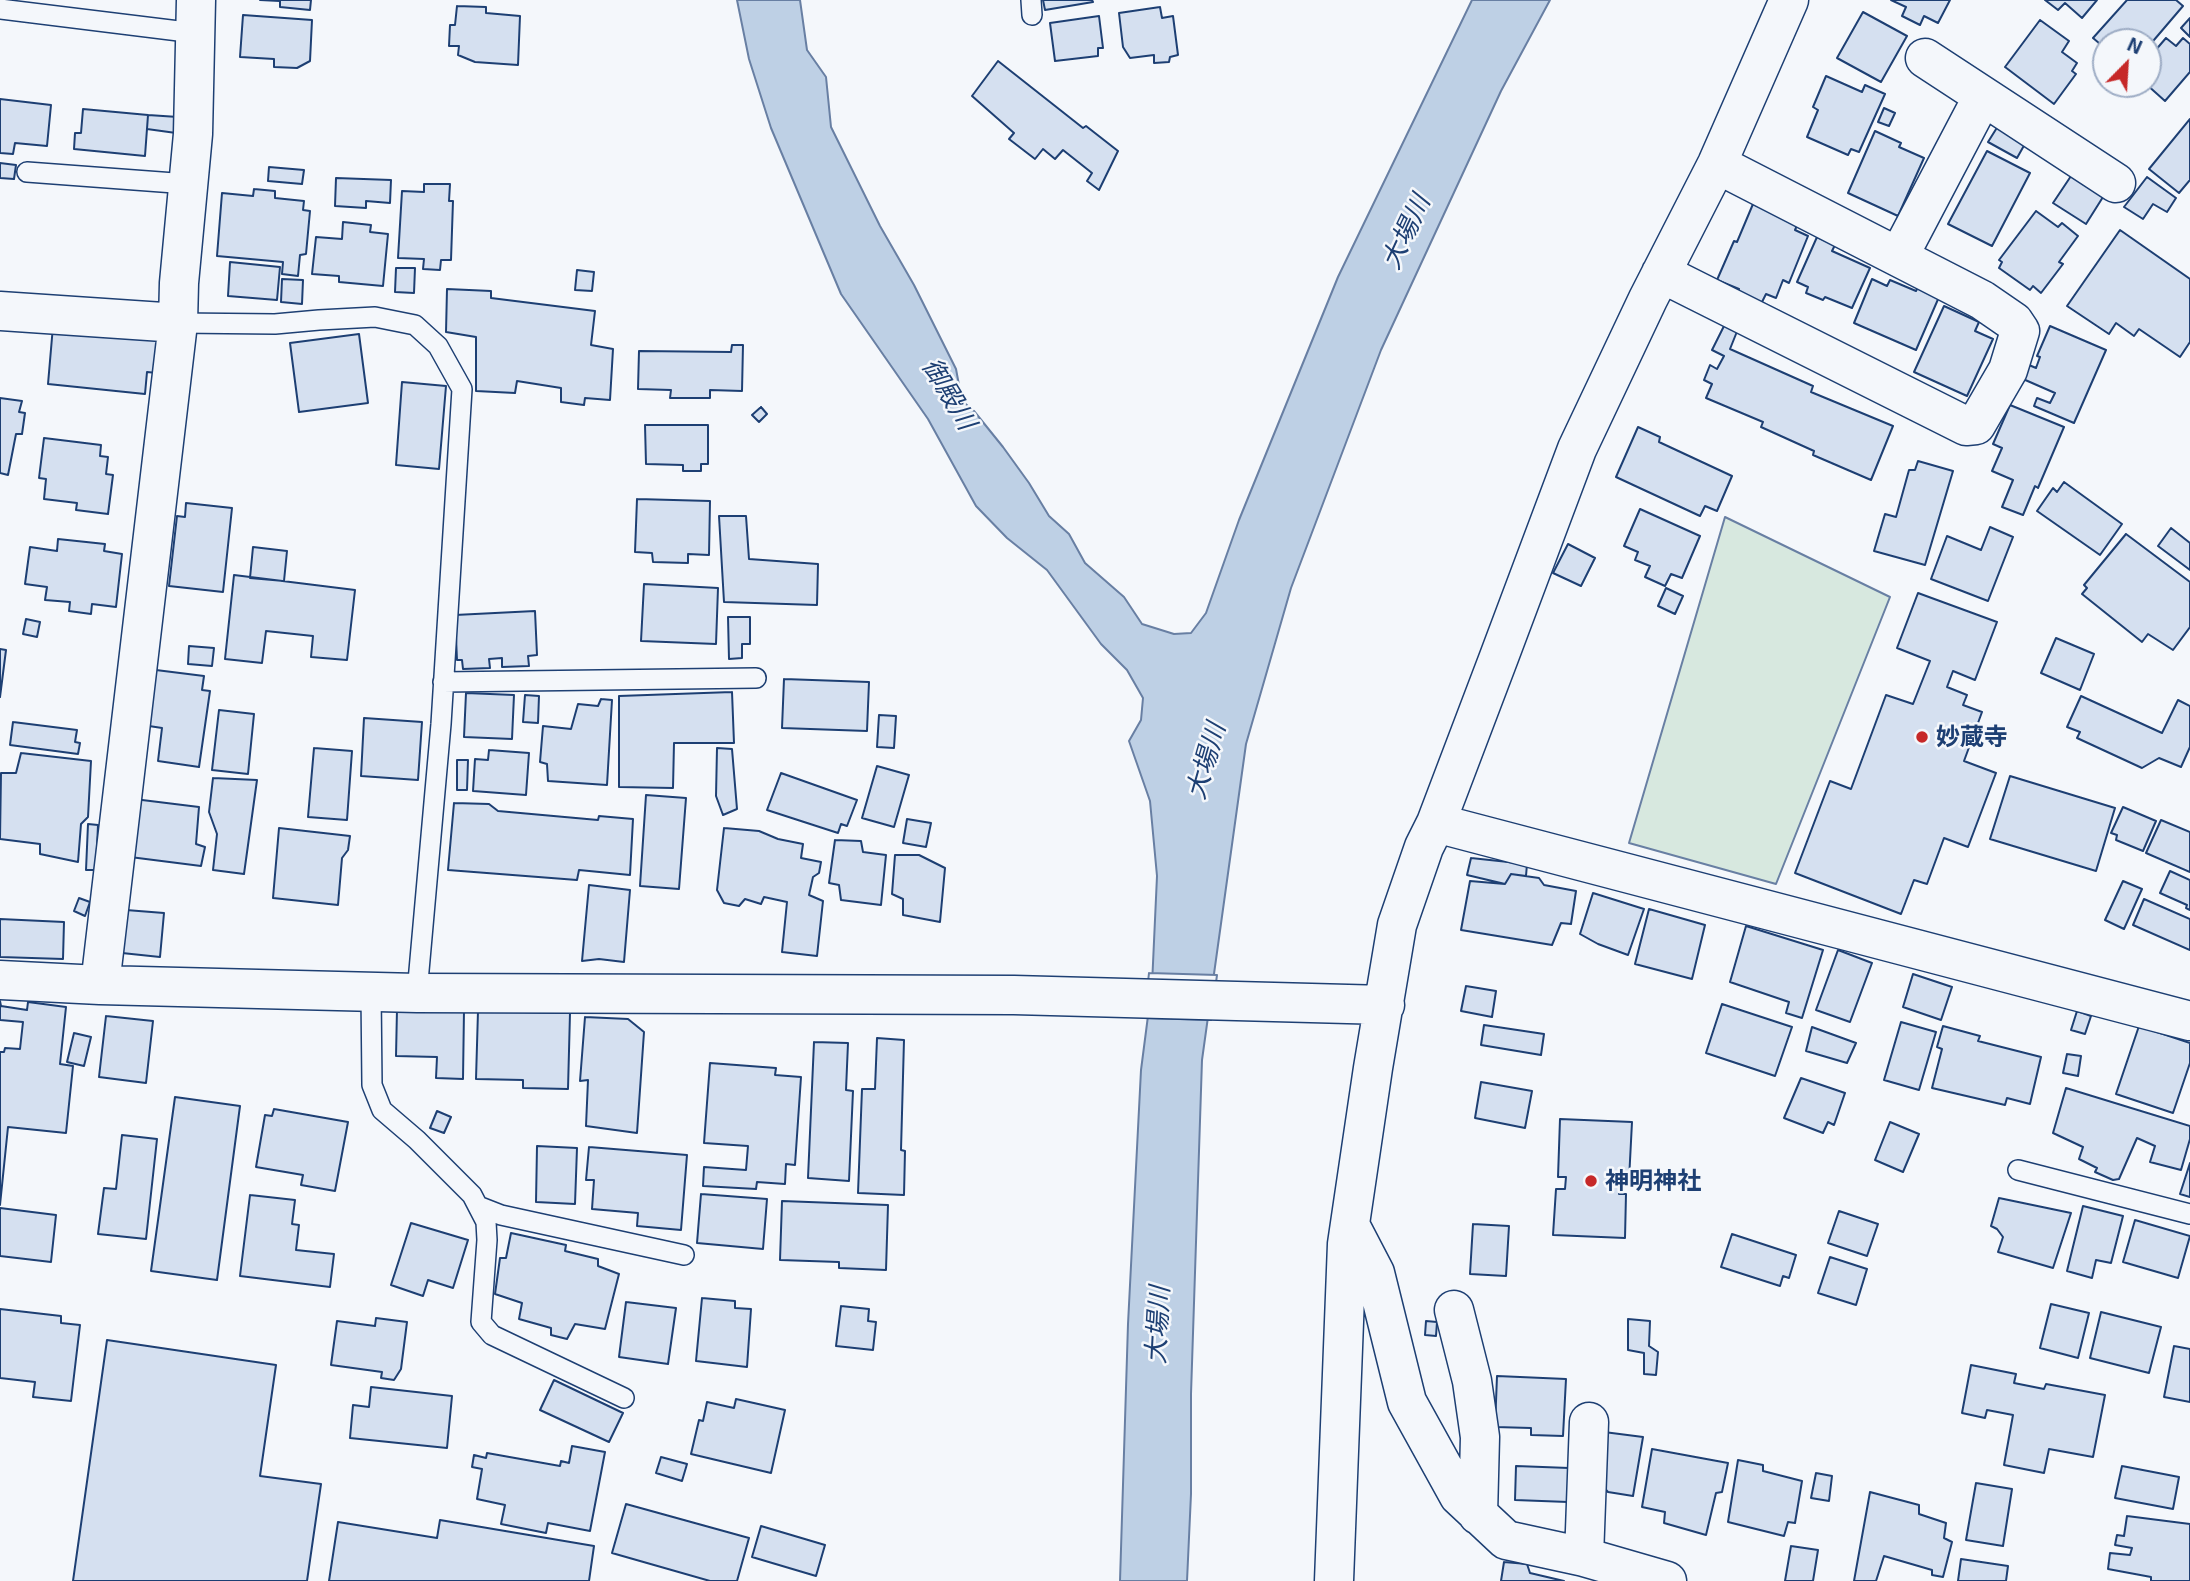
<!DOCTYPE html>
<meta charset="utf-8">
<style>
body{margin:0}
#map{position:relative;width:2190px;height:1581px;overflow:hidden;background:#f4f7fb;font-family:"Exo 2",sans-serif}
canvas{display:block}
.north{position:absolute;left:2092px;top:28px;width:70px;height:70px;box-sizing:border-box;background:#f4f7fb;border:2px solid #9eadc5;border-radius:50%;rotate:24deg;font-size:19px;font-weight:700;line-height:28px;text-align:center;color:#1d3f73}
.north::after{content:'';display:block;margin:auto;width:24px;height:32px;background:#c62828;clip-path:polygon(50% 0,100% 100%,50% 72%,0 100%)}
</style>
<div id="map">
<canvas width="2190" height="1581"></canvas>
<div class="north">N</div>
</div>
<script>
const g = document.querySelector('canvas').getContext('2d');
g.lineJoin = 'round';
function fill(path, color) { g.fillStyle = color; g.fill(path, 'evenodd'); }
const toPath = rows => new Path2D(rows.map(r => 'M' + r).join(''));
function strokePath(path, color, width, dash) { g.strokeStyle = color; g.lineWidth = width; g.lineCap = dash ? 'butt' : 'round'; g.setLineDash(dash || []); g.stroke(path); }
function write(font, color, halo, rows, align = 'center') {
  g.font = font + ' "Exo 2","Noto Sans JP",sans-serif'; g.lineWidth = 5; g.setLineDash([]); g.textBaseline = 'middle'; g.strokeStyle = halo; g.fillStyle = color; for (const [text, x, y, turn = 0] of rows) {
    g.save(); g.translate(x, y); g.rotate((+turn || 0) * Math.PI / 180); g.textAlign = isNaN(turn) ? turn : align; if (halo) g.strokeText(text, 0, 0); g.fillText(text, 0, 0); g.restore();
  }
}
const green = toPath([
 [1725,517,1890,597,1776,884,1629,843,1725,517]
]);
fill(green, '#d7e8df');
strokePath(green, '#687fa3', 2);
const water = toPath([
 [737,0,800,0,807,50,826,77,831,127,880,226,914,285,956,369,962,401,974,411,1003,447,1029,483,1049,516,1069,534,1085,563,1124,597,1142,624,1174,634,1191,633,1206,613,1239,520,1338,277,1472,0,1550,0,1501,91,1381,350,1291,588,1246,744,1202,1060,1191,1394,1191,1494,1187,1581,1120,1581,1128,1324,1141,1070,1152,985,1157,876,1150,801,1129,741,1141,720,1143,698,1127,670,1101,644,1047,570,1007,538,976,506,928,419,841,294,771,128,749,59,737,0]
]);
fill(water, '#bed0e5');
strokePath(water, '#687fa3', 2);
const pier = toPath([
 [1149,973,1217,975,1211,1020,1144,1018,1149,973]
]);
fill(pier, '#f4f7fb');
strokePath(pier, '#687fa3', 2);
const building = toPath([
 [260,0,311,0,310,10,280,7,280,1,260,0],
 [1043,0,1092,0,1093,2,1045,10,1043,0],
 [1891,0,1950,0,1938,23,1924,16,1920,25,1902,16,1906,7,1891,0],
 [2045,0,2097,0,2082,18,2065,3,2058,10,2045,0],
 [2127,0,2176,0,2183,6,2148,47,2148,42,2106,42,2106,49,2093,38,2127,0],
 [457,6,486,7,486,13,520,16,518,65,475,62,458,55,459,46,449,46,450,25,455,25,457,6],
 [1160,7,1162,18,1173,16,1178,55,1170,57,1169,62,1154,63,1154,55,1130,58,1123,47,1119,13,1160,7],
 [1863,12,1907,36,1881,82,1837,58,1863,12],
 [243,15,312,20,310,61,297,68,274,67,274,59,240,57,243,15],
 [1099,16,1103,48,1098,48,1098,56,1055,61,1050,23,1099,16],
 [2190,18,2190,37,2181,28,2190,18],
 [2040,20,2069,41,2062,52,2077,63,2072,71,2076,74,2054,104,2005,67,2040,20],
 [2166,38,2176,46,2183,38,2190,44,2190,72,2165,101,2146,84,2148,84,2148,59,2166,38],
 [998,61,1083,128,1086,126,1118,151,1099,190,1087,181,1092,173,1063,150,1055,159,1043,149,1035,159,1009,139,1014,133,972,96,998,61],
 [1826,76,1862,92,1865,85,1885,94,1859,152,1851,149,1848,155,1807,137,1818,110,1813,107,1826,76],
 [0,99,51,105,47,146,15,143,13,154,0,153,0,99],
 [1884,108,1895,113,1889,126,1878,122,1884,108],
 [83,109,148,115,145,156,74,149,75,133,81,133,83,109],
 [148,115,178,117,176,133,147,129,148,115],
 [2190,119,2190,180,2179,193,2149,169,2190,119],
 [1998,126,2026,142,2017,158,1988,142,1998,126],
 [1875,131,1901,143,1899,147,1924,158,1898,216,1848,193,1875,131],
 [1987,151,2030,173,1992,246,1948,224,1987,151],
 [0,163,16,165,14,179,0,178,0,163],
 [269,167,304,170,302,184,268,181,269,167],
 [2071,176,2103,197,2086,224,2053,203,2071,176],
 [2147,177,2176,198,2167,212,2153,204,2143,219,2124,207,2147,177],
 [336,178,391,180,390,203,366,201,366,208,335,206,336,178],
 [424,184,450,184,449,201,453,201,451,260,441,260,440,270,423,269,424,259,398,258,402,191,424,192,424,184],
 [254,189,275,191,275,198,304,201,303,210,310,211,306,254,300,255,298,276,282,274,283,262,217,256,222,193,253,196,254,189],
 [1753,204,1798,223,1795,230,1808,236,1789,283,1783,280,1776,298,1766,294,1761,304,1737,293,1739,289,1717,280,1734,241,1737,242,1753,204],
 [2036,211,2058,227,2062,223,2078,236,2059,262,2063,264,2041,293,2033,286,2030,290,1999,268,2002,262,1999,260,2036,211],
 [343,222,371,225,370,232,388,234,383,286,339,282,339,276,312,274,316,237,342,239,343,222],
 [2120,230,2190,279,2190,342,2180,357,2139,329,2134,336,2116,323,2109,334,2067,306,2120,230],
 [1817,237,1835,245,1832,251,1870,268,1852,308,1825,297,1823,300,1806,293,1808,287,1797,282,1817,237],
 [230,262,280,267,277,300,228,296,230,262],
 [396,268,415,268,414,293,395,292,396,268],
 [577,270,594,272,592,291,575,290,577,270],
 [282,279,303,280,302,304,281,302,282,279],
 [1872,279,1887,286,1890,280,1916,291,1918,287,1939,297,1916,350,1854,323,1872,279],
 [447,289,491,291,491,298,595,311,591,345,613,349,610,400,585,398,584,405,561,402,561,388,517,381,515,393,476,391,476,337,446,332,447,289],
 [1944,306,1979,322,1975,331,1993,339,1967,396,1914,372,1944,306],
 [1725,324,1738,329,1730,349,1813,386,1811,392,1893,426,1871,480,1813,455,1814,451,1761,427,1763,422,1706,398,1712,384,1704,380,1710,365,1717,369,1724,356,1712,350,1725,324],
 [53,326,161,336,157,373,147,372,145,394,48,384,53,326],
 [2050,326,2106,350,2074,423,2034,406,2037,398,2050,403,2055,393,2023,379,2029,365,2036,368,2040,357,2037,356,2050,326],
 [359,334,368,403,299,412,290,343,359,334],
 [732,345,743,345,742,391,710,390,710,398,670,398,671,390,638,389,639,351,731,352,732,345],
 [402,382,446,386,439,469,396,465,402,382],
 [0,398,22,401,19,412,25,413,22,434,16,434,8,475,0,473,0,398],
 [2010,405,2064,427,2038,488,2035,486,2023,515,2002,507,2013,480,1992,471,2002,448,1993,444,2010,405],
 [761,407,767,414,759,422,752,415,761,407],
 [645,425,708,425,708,464,701,464,701,471,683,471,683,465,646,464,645,425],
 [1638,427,1660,437,1659,442,1732,476,1717,511,1705,506,1700,516,1616,477,1638,427],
 [44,438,101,445,100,456,108,457,106,474,113,475,108,514,76,510,77,503,44,499,46,479,39,478,44,438],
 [1918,461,1953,471,1925,565,1874,551,1885,514,1896,517,1909,470,1915,470,1918,461],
 [2064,482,2122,524,2100,555,2037,511,2053,488,2057,492,2064,482],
 [637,499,710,501,709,555,688,554,688,563,653,562,652,553,635,552,637,499],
 [186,503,232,508,223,592,169,586,177,516,185,517,186,503],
 [1640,509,1700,536,1682,578,1671,574,1665,586,1645,577,1650,566,1635,560,1638,552,1624,546,1640,509],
 [719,516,746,516,749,559,818,564,817,605,724,602,719,516],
 [1990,527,2013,537,1988,601,1931,579,1947,536,1981,550,1990,527],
 [2171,528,2190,543,2190,570,2158,546,2171,528],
 [2126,534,2190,582,2190,627,2173,650,2148,634,2142,642,2082,594,2087,588,2084,585,2126,534],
 [58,539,105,544,104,551,122,554,116,607,92,604,91,614,69,611,70,602,45,600,47,587,25,584,30,547,57,551,58,539],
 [1568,544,1595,558,1581,586,1553,573,1568,544],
 [253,547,287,551,284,581,250,578,253,547],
 [234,575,355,590,347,660,311,657,313,636,266,631,262,663,225,659,234,575],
 [644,584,718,588,716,644,641,641,644,584],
 [1666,588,1683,596,1675,614,1658,606,1666,588],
 [1918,593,1997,622,1975,680,1953,671,1947,687,1967,695,1963,705,1982,712,1964,761,1996,773,1968,847,1944,838,1927,884,1914,880,1901,914,1795,873,1830,781,1851,789,1886,695,1913,704,1930,661,1897,648,1918,593],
 [535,611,537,655,528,656,529,666,502,667,502,658,489,659,490,668,463,669,462,660,457,660,455,615,535,611],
 [728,617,750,617,750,644,742,644,742,658,729,659,728,617],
 [26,619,40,622,37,637,23,634,26,619],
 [2056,638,2094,654,2080,690,2041,673,2056,638],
 [189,646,214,648,212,666,188,664,189,646],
 [0,649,6,650,0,697,0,649],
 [156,670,204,676,202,690,210,691,199,767,158,761,162,728,149,726,156,670],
 [784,679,869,682,867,731,782,728,784,679],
 [732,692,734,743,674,743,673,788,619,787,619,696,732,692],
 [466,693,514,695,512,739,464,737,466,693],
 [525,695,539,696,538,723,523,722,525,695],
 [2081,696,2162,733,2178,700,2190,706,2190,747,2181,767,2159,758,2142,768,2077,738,2080,732,2067,727,2081,696],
 [601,699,612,700,607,785,548,781,547,764,540,762,543,726,571,729,578,704,598,706,601,699],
 [219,710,254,714,248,774,212,770,219,710],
 [879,715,896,716,894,748,877,747,879,715],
 [364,718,422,722,418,780,361,776,364,718],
 [13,722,77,730,75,742,80,743,78,754,10,745,13,722],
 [314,748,352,751,347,820,308,817,314,748],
 [717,748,732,749,737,809,723,815,716,796,717,748],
 [489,750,529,753,526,795,473,791,475,759,488,760,489,750],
 [21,753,91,761,88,817,81,824,78,862,40,854,40,844,0,839,1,773,16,773,21,753],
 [457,760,468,760,467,790,457,790,457,760],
 [877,766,909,775,894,827,862,818,877,766],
 [781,773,857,800,847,826,841,824,838,833,767,810,781,773],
 [2010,776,2115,808,2096,871,1990,839,2010,776],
 [213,778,257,780,244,874,213,870,217,834,209,812,213,778],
 [646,795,686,798,679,889,640,886,646,795],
 [134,799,199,807,196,844,205,847,201,866,130,857,134,799],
 [454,803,489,804,498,811,598,820,599,816,633,819,630,875,579,870,577,880,448,870,454,803],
 [2123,807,2156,821,2143,851,2116,840,2117,835,2111,833,2123,807],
 [907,819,931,823,926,847,903,843,907,819],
 [2161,820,2190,832,2190,872,2146,853,2161,820],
 [88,824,98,825,96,870,86,870,88,824],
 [279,828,350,836,348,850,342,858,338,905,273,898,279,828],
 [724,828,759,831,778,839,803,844,801,858,821,862,819,873,813,877,809,895,823,901,817,956,782,952,787,902,764,897,761,904,745,899,739,906,724,903,717,890,724,828],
 [835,840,861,841,863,852,886,855,881,905,841,900,839,885,829,883,835,840],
 [895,855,919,855,945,868,940,922,903,915,903,899,892,894,895,855],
 [1471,858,1527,864,1526,876,1511,874,1505,884,1467,875,1471,858],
 [2170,871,2190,880,2190,910,2186,908,2187,905,2160,893,2170,871],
 [1511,874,1539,878,1544,885,1576,891,1571,924,1561,923,1552,945,1461,930,1470,881,1505,884,1511,874],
 [2123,881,2142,889,2124,929,2105,920,2123,881],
 [589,885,630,890,624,962,599,959,582,961,589,885],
 [1593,893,1644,909,1628,955,1598,944,1580,934,1593,893],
 [79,898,90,902,85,916,74,911,79,898],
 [2144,899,2190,919,2190,950,2133,925,2144,899],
 [1649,909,1705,925,1692,979,1635,964,1649,909],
 [126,910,164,913,160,957,122,953,126,910],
 [0,919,64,922,63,959,0,957,0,919],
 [1746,926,1823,950,1802,1018,1786,1013,1789,1002,1730,982,1746,926],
 [1838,950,1872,963,1850,1022,1816,1010,1838,950],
 [1913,974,1952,987,1941,1020,1903,1007,1913,974],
 [1466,986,1496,991,1492,1017,1461,1011,1466,986],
 [0,1001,1,1006,27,1010,28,1002,66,1007,60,1064,73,1066,66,1133,8,1127,0,1205,0,1052,4,1052,5,1048,20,1049,23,1022,0,1020,0,1001],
 [1722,1004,1792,1027,1775,1076,1706,1053,1722,1004],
 [397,1009,464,1010,463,1079,436,1078,437,1057,396,1056,397,1009],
 [478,1011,570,1013,568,1089,523,1088,523,1080,476,1079,478,1011],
 [2077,1011,2091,1016,2085,1034,2071,1030,2077,1011],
 [106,1016,153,1021,146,1083,99,1077,106,1016],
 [585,1017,628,1019,644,1032,637,1133,586,1126,588,1080,580,1081,585,1017],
 [1901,1022,1936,1032,1919,1090,1884,1080,1901,1022],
 [1484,1025,1544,1034,1541,1055,1481,1045,1484,1025],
 [1943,1026,1980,1036,1978,1041,2041,1057,2030,1104,2007,1098,2005,1105,1932,1088,1942,1049,1937,1047,1943,1026],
 [2139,1026,2190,1043,2190,1063,2173,1113,2116,1094,2139,1026],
 [1812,1027,1856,1043,1847,1063,1806,1051,1812,1027],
 [74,1033,91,1037,84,1066,67,1062,74,1033],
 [877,1038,904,1040,901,1150,905,1151,904,1195,858,1193,862,1089,875,1089,877,1038],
 [814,1042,848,1043,846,1090,853,1091,849,1181,808,1178,814,1042],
 [2067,1054,2081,1056,2078,1076,2063,1073,2067,1054],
 [710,1063,776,1068,775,1075,801,1077,795,1165,786,1164,785,1184,757,1182,756,1189,703,1186,704,1167,746,1170,748,1146,704,1143,710,1063],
 [1801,1078,1845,1093,1834,1125,1828,1122,1823,1133,1784,1118,1801,1078],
 [1481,1082,1532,1091,1525,1128,1475,1118,1481,1082],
 [2066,1088,2190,1126,2190,1139,2181,1170,2150,1162,2155,1146,2137,1138,2119,1179,2113,1180,2095,1172,2097,1168,2079,1159,2083,1147,2053,1133,2066,1088],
 [175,1097,240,1106,217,1280,151,1271,175,1097],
 [274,1109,348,1122,335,1191,301,1185,303,1175,256,1167,265,1115,272,1116,274,1109],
 [437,1111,451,1117,444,1133,430,1128,437,1111],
 [1560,1119,1632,1122,1629,1180,1619,1179,1619,1194,1626,1194,1625,1238,1553,1235,1556,1189,1565,1189,1566,1177,1558,1177,1560,1119],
 [1890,1122,1919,1134,1903,1172,1875,1160,1890,1122],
 [122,1135,157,1139,146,1239,98,1234,104,1188,116,1189,122,1135],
 [537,1146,577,1148,575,1204,536,1202,537,1146],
 [589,1147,687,1155,681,1230,637,1226,638,1213,592,1209,594,1180,586,1180,589,1147],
 [2190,1163,2190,1197,2180,1194,2190,1163],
 [701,1194,767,1199,763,1249,697,1243,701,1194],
 [250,1195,295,1200,292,1224,299,1225,296,1250,334,1254,330,1287,240,1276,250,1195],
 [1999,1198,2071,1213,2053,1268,1998,1252,2003,1237,1997,1229,1991,1226,1999,1198],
 [782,1201,888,1205,886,1270,839,1268,839,1262,780,1260,782,1201],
 [2083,1206,2123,1216,2111,1263,2096,1260,2092,1278,2067,1271,2083,1206],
 [0,1208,56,1215,51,1262,0,1256,0,1208],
 [1839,1211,1878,1224,1867,1256,1828,1243,1839,1211],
 [2135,1220,2190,1236,2178,1278,2123,1262,2135,1220],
 [411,1223,468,1240,453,1288,428,1280,423,1296,391,1285,411,1223],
 [1473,1224,1509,1226,1506,1276,1470,1274,1473,1224],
 [511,1233,566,1245,565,1251,598,1259,598,1266,619,1274,605,1329,575,1324,567,1339,551,1335,551,1328,519,1319,522,1303,495,1294,500,1258,506,1258,511,1233],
 [1732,1234,1796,1255,1789,1278,1783,1276,1780,1286,1721,1267,1732,1234],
 [1830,1257,1867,1269,1856,1305,1818,1293,1830,1257],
 [702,1298,735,1301,735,1308,751,1309,747,1367,696,1361,702,1298],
 [626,1302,676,1308,668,1364,619,1357,626,1302],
 [2051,1304,2089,1313,2078,1358,2040,1348,2051,1304],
 [841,1306,869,1309,868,1321,876,1322,873,1350,836,1346,841,1306],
 [0,1309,61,1316,61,1323,80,1325,71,1401,33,1397,35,1382,0,1378,0,1309],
 [2101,1312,2161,1327,2149,1373,2090,1358,2101,1312],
 [376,1318,407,1322,401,1369,394,1380,381,1378,382,1372,331,1365,337,1321,375,1326,376,1318],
 [1628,1319,1650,1321,1649,1346,1658,1352,1656,1375,1644,1374,1644,1353,1628,1350,1628,1319],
 [1426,1321,1437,1322,1436,1336,1425,1335,1426,1321],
 [107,1340,276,1365,260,1476,321,1484,307,1581,73,1581,107,1340],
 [2174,1346,2190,1349,2190,1402,2164,1397,2174,1346],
 [1971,1365,2016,1374,2014,1383,2044,1389,2046,1384,2105,1395,2093,1457,2049,1449,2044,1473,2004,1465,2013,1415,1987,1410,1985,1418,1962,1413,1971,1365],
 [1497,1376,1566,1379,1563,1436,1531,1435,1531,1428,1495,1427,1497,1376],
 [554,1380,623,1413,609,1442,540,1410,554,1380],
 [371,1387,452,1396,447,1448,350,1438,353,1405,369,1407,371,1387],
 [736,1399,785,1410,771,1473,691,1454,699,1420,703,1421,707,1402,734,1408,736,1399],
 [1604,1432,1643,1437,1633,1496,1608,1492,1599,1482,1604,1432],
 [572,1446,605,1452,590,1531,548,1523,546,1533,501,1524,505,1505,477,1499,482,1469,472,1467,474,1455,486,1458,487,1453,560,1466,561,1461,569,1463,572,1446],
 [1652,1449,1728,1463,1722,1492,1716,1493,1706,1535,1664,1523,1665,1512,1642,1507,1652,1449],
 [661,1457,687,1464,682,1481,656,1473,661,1457],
 [1738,1460,1763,1465,1763,1471,1802,1481,1795,1523,1788,1522,1784,1536,1728,1522,1738,1460],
 [1516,1466,1569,1468,1568,1502,1515,1500,1516,1466],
 [2122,1466,2179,1477,2173,1509,2115,1498,2122,1466],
 [1816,1473,1832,1476,1829,1501,1811,1498,1816,1473],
 [1976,1483,2012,1489,2003,1546,1966,1540,1976,1483],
 [1870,1492,1919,1505,1919,1514,1946,1523,1944,1538,1952,1542,1943,1577,1932,1575,1932,1570,1884,1556,1876,1581,1854,1581,1870,1492],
 [626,1504,749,1538,737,1581,710,1581,612,1553,626,1504],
 [2127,1516,2190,1524,2190,1581,2151,1581,2151,1577,2108,1569,2110,1553,2130,1555,2132,1548,2115,1545,2117,1535,2124,1536,2127,1516],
 [440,1520,594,1546,589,1581,329,1581,338,1522,437,1538,440,1520],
 [761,1526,825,1545,816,1576,752,1557,761,1526],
 [1791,1546,1818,1550,1813,1581,1785,1581,1791,1546],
 [1961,1559,2008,1566,2006,1581,1958,1581,1961,1559],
 [1504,1562,1527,1564,1530,1573,1564,1581,1501,1581,1504,1562]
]);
fill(building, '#d5e0f0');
strokePath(building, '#1d3f73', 2);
const lane = toPath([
 [1031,0,1032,15],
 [0,9,195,33],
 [27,172,188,184],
 [178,323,275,324,319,320,375,317,415,325,438,346,462,389,441,724,417,993],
 [443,682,756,678],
 [371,992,372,1085,382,1110,417,1140,472,1195,486,1222,487,1240,481,1322,492,1335,624,1398],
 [2018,1170,2190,1214],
 [478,1206,501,1215,684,1255]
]);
const street = toPath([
 [1925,58,2116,183],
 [1899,256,1983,96],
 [1661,273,1966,426,1976,425,2008,370,2020,331,2014,322,1982,300,1717,164],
 [0,311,178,323],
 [1436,823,2190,1021],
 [0,980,100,985,417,993,1014,995,1385,1005],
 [100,985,178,323,179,283,193,134,196,0],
 [1350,1225,1375,1273,1407,1402,1459,1496,1506,1540,1584,1557],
 [1454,1310,1472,1381,1480,1437,1478,1515],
 [1589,1422,1584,1557,1667,1581],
 [1334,1581,1347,1244,1373,1068,1397,925,1424,847,1436,823,1499,657,1577,449,1648,299,1717,164,1789,0]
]);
strokePath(lane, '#1d3f73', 22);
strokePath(street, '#1d3f73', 41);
strokePath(lane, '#f4f7fb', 19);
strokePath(street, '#f4f7fb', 38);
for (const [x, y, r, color] of [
 [1922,737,7,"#c62828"],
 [1591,1181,7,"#c62828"]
]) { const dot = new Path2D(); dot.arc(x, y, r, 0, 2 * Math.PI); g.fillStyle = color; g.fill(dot); strokePath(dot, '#f4f7fb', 2.5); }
write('bold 24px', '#1d3f73', '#f4f7fb', [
 ["妙蔵寺",1936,737],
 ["神明神社",1605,1181]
], 'left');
write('italic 26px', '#1d3f73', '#f4f7fb', [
 ["大場川",1406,232,-65],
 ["御殿川",949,394,59],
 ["大場川",1206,761,-74],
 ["大場川",1158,1325,-87]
]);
</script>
